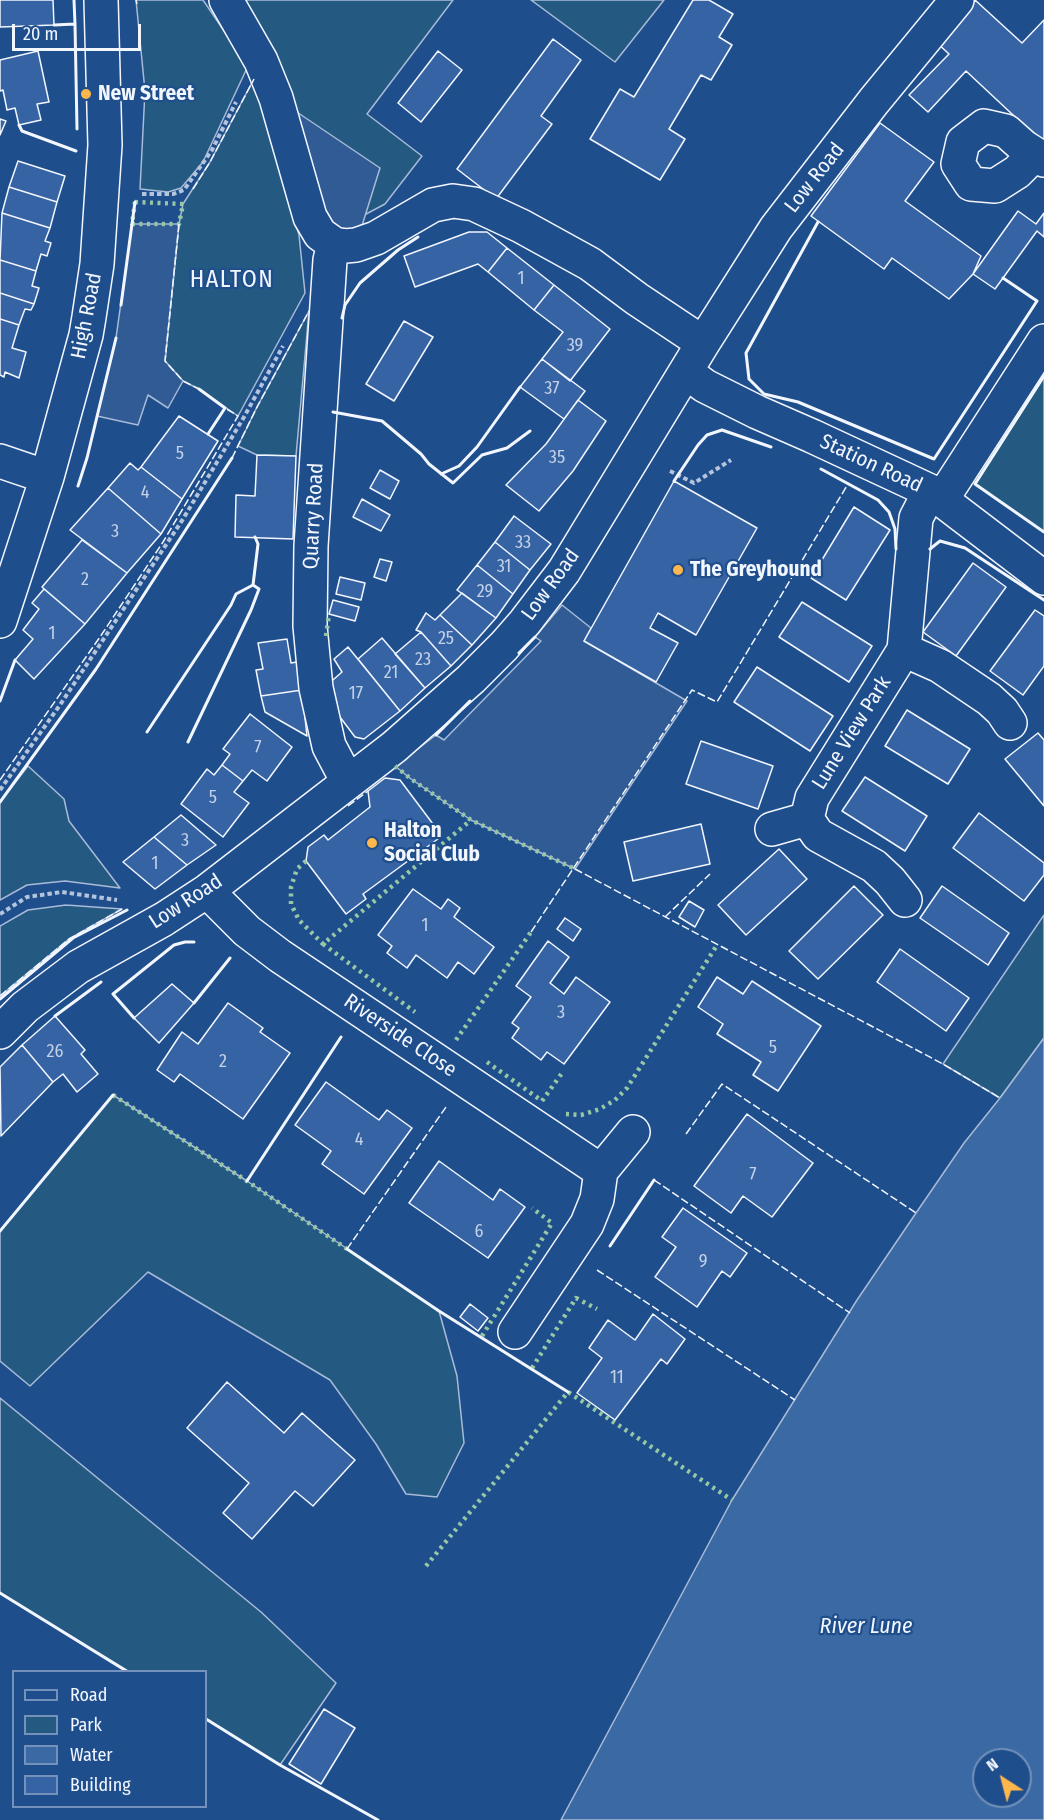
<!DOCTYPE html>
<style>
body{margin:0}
#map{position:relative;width:1044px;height:1820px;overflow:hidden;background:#1f4e8c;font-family:"Fira Sans Condensed",sans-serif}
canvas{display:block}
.legend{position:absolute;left:12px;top:1670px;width:195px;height:138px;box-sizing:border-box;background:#1f4e8c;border:2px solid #7391ba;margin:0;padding:8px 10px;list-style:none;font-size:18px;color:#f2f6ff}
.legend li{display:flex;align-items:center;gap:12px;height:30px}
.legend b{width:30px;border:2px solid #7391ba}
.north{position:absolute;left:972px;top:1748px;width:60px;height:60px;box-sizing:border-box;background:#1f4e8c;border:2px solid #7391ba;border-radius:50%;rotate:324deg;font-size:16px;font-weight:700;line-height:24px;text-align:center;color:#f2f6ff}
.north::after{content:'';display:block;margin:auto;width:21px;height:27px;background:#ffb74d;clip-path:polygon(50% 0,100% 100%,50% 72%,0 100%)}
.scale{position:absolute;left:12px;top:24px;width:129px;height:27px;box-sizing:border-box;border:3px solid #f2f6ff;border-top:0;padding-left:8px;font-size:18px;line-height:21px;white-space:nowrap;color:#f2f6ff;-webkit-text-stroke:4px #1f4e8c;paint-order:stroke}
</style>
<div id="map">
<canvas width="1044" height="1820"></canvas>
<ul class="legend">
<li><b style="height:8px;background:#1f4e8c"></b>Road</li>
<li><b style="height:16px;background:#245a82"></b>Park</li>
<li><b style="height:16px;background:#3b69a3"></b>Water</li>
<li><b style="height:16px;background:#3563a3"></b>Building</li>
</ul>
<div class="north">N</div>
<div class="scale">20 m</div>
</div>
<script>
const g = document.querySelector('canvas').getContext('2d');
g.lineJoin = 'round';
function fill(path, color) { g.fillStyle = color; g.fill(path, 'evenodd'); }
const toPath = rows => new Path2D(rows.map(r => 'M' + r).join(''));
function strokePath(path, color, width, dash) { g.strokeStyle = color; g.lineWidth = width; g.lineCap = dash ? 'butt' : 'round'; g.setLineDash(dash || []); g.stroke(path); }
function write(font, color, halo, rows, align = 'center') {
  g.font = font + ' "Fira Sans Condensed",sans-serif'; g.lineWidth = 4.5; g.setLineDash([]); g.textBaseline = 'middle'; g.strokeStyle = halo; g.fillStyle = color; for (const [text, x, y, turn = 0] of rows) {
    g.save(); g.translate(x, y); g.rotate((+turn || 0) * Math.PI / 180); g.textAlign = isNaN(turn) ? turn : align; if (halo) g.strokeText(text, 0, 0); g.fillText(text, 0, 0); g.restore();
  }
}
const green = toPath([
 [136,0,203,0,248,66,203,162,181,188,168,192,140,189,145,91,136,0],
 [244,0,453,0,367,114,422,156,385,204,351,222,324,202,244,0],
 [531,0,664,0,615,62,531,0],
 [256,75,299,235,305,293,238,416,199,389,183,381,165,361,179,224,183,204,210,162,256,75],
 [309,311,296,456,257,455,238,446,257,407,309,311],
 [1044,376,1044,532,975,484,1044,376],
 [28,766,64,799,69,821,120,888,65,881,27,885,0,900,0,802,28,766],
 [66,905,122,909,69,939,0,996,0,926,28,910,66,905],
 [1044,915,1044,1038,1000,1098,943,1064,1044,915],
 [113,1095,247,1181,439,1311,457,1376,464,1443,437,1497,406,1494,376,1444,330,1380,148,1272,30,1386,0,1361,0,1231,113,1095],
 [0,1398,261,1612,336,1683,280,1765,206,1719,206,1672,128,1671,0,1593,0,1398]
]);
fill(green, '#245a82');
strokePath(green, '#a8bbd7', 1.5);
const parking = toPath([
 [276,98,380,168,356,245,334,244,276,98],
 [132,224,179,224,165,361,183,381,168,408,148,395,138,425,97,416,116,338,132,224],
 [562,605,591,628,584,641,687,701,575,869,471,820,411,779,395,766,436,735,444,740,541,641,535,637,562,605]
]);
fill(parking, '#305b95');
strokePath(parking, '#a8bbd7', 1.5);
const water = toPath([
 [1044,1038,1044,1820,561,1820,732,1500,857,1300,916,1213,964,1143,1000,1098,1044,1038],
 [984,1760,1020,1760,1020,1796,984,1796,984,1760]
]);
fill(water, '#3b69a3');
strokePath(water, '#a8bbd7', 1.5);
const building = toPath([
 [0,0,53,0,54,25,0,27,0,0],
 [693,0,709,0,733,14,719,37,732,45,711,80,701,75,669,129,685,139,660,180,590,139,620,89,634,97,693,0],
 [975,0,1022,43,1044,20,1044,144,966,71,928,112,909,95,949,54,936,42,975,0],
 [553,39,581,60,541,116,552,124,496,199,457,169,553,39],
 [38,51,49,102,37,104,41,120,19,125,15,108,7,110,3,90,0,91,0,60,38,51],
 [438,51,462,70,421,122,398,103,438,51],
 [0,119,6,121,0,135,0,119],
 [880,123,934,162,905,201,981,256,973,274,949,299,892,258,884,269,811,216,880,123],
 [18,161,65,176,57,202,9,187,18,161],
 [9,187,57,202,50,228,2,213,9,187],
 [1018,211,1036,224,1044,213,1044,237,1037,231,995,289,973,274,1018,211],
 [2,213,50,228,45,241,51,243,47,256,41,254,36,271,0,260,2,213],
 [469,232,487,232,507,248,488,272,478,264,415,287,404,256,469,232],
 [507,248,554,285,534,310,488,272,507,248],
 [0,260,36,271,32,286,39,288,34,304,0,293,0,260],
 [554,285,610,329,570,381,542,359,563,332,534,310,554,285],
 [0,293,34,304,31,310,25,309,19,325,0,319,0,293],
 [0,319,19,325,12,348,26,352,19,378,5,372,4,377,0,375,0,319],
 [404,321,433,337,394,401,366,384,404,321],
 [542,359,585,391,564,419,520,387,542,359],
 [578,400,606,421,573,471,539,511,506,485,546,444,578,400],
 [179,416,218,441,182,499,141,467,179,416],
 [257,455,296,456,293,539,235,537,236,495,255,496,257,455],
 [130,463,138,470,141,467,182,499,161,534,108,488,130,463],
 [380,470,399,481,390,499,370,488,380,470],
 [674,481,757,528,696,635,658,613,650,628,678,643,656,682,584,641,674,481],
 [108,488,161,534,127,573,70,530,108,488],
 [362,499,390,515,381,531,353,517,362,499],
 [854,507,890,530,846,600,811,578,854,507],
 [514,516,551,544,530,570,495,542,514,516],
 [82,540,127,573,85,624,42,587,82,540],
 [495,542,530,570,513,594,477,565,495,542],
 [380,559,392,562,386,581,374,577,380,559],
 [973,563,1006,587,956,656,923,632,973,563],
 [477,565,513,594,496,618,457,590,477,565],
 [340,577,365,583,361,600,336,594,340,577],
 [44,589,85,624,34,679,15,660,33,639,23,630,39,609,32,603,44,589],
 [462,593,496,618,472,645,440,615,462,593],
 [333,600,359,607,355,621,329,614,333,600],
 [802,602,872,646,849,682,779,637,802,602],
 [1035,610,1044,616,1044,666,1023,695,990,671,1035,610],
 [426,613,435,620,440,615,472,645,451,666,421,632,416,630,426,613],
 [421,632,451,666,425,688,395,654,421,632],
 [382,638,425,688,400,711,358,659,382,638],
 [287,639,291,663,297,662,302,690,261,696,256,670,263,669,258,643,287,639],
 [348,647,400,711,364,739,355,737,328,701,326,686,342,672,334,659,348,647],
 [757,667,833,716,810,751,734,702,757,667],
 [302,690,307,736,265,712,261,696,302,690],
 [907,710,970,749,948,784,885,746,907,710],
 [250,714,292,747,267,781,252,770,243,781,222,765,230,754,223,749,250,714],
 [1038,733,1044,740,1044,806,1005,759,1038,733],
 [701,741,773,766,758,809,686,784,701,741],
 [222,765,243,781,234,792,249,803,223,837,181,804,207,769,214,775,222,765],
 [865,777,927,816,905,851,842,811,865,777],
 [385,778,400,780,442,836,363,894,366,899,346,914,306,861,308,847,324,835,328,840,370,807,368,791,385,778],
 [979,813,1044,863,1044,875,1024,901,953,848,979,813],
 [181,815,216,845,187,865,154,837,181,815],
 [701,824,710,864,633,881,624,842,701,824],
 [154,837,187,865,155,889,123,862,154,837],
 [779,849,807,879,746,935,718,905,779,849],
 [854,886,883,915,818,979,789,951,854,886],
 [942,886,1009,933,988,965,920,918,942,886],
 [413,889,441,909,448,899,460,908,454,917,494,947,474,974,458,962,447,978,416,955,407,968,387,953,392,946,378,935,413,889],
 [689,901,704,910,695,927,679,917,689,901],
 [565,918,581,929,573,941,557,929,565,918],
 [548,941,569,957,550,983,564,994,576,977,610,1002,564,1064,547,1052,541,1060,512,1038,519,1028,512,1023,531,997,516,986,548,941],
 [900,949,969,998,946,1031,877,982,900,949],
 [717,977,743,994,752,981,821,1026,778,1091,753,1075,761,1062,717,1034,723,1024,698,1007,717,977],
 [172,984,194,1003,159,1043,134,1018,172,984],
 [228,1003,263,1028,260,1032,290,1053,243,1119,180,1074,174,1082,157,1070,182,1032,198,1044,228,1003],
 [55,1016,85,1050,81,1054,98,1074,77,1092,63,1074,53,1082,22,1045,55,1016],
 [22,1045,53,1082,1,1136,0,1067,22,1045],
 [326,1082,379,1120,387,1110,412,1128,364,1194,322,1164,331,1151,295,1125,326,1082],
 [747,1114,813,1163,772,1217,743,1196,731,1213,694,1186,747,1114],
 [439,1161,493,1200,500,1189,525,1207,488,1258,409,1203,439,1161],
 [683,1208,747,1253,730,1277,722,1271,697,1307,655,1277,676,1247,662,1237,683,1208],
 [470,1304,488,1318,478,1331,460,1317,470,1304],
 [653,1314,685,1339,667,1364,661,1359,615,1420,577,1393,602,1358,589,1348,608,1320,635,1340,653,1314],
 [227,1382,284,1433,302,1413,355,1460,313,1506,295,1491,252,1539,223,1513,249,1483,187,1428,227,1382],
 [324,1709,355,1728,321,1784,289,1764,324,1709]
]);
fill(building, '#3563a3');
strokePath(building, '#f2f6ff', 1.5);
const minor = toPath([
 [226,0,261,61,276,98,310,217,320,234,334,244,345,246,356,245,376,238,433,205,453,201,474,204,521,226,590,264,637,299,703,343],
 [1035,154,1017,172,995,186,971,184,958,164,963,142,984,126,1006,131,1024,147,1035,154,1044,160],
 [334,244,330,260,311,546,310,626,316,688,329,746,348,782],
 [686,372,705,386,757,412,812,436,930,491,1044,578],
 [0,461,47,477],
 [942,499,1044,341],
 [0,621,47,477,86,335,89,317,97,264,105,145,101,0],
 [904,650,916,518,930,491],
 [772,829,807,819],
 [207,891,247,931,280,956,601,1171,597,1199,587,1224,515,1332],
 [905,900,890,881,874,866,818,835,807,819,812,798,904,650,940,666,989,699,1002,711,1010,723],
 [0,1032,25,1007,78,967,164,919,207,891,394,747,471,679,504,646,525,622,564,571,703,343,776,228,874,101,957,0],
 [601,1171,633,1132]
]);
strokePath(minor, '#f2f6ff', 36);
strokePath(toPath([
 [142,194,173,194,184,190,212,150,236,102],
 [670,471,694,483,731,460],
 [0,790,62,702,183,519,244,417,283,346],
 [0,914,27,897,62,892,117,900]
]), '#b3c4dc', 4, [4.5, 3]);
strokePath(minor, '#1f4e8c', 33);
strokePath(toPath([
 [135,202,183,204,179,224,132,224,135,202],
 [326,636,329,614],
 [395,766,411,779,471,820,575,869],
 [306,861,297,869,291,887,291,904,299,920,323,944,471,820],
 [323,944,415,1012],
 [456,1040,531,932],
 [487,1062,542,1101,562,1073],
 [113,1095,247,1181,347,1249],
 [566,1114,581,1115,600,1109,615,1100,627,1088,717,945],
 [482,1336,552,1223,532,1208],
 [532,1368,576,1298,597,1309],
 [426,1566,568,1392,732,1500]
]), '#97c8a6', 4.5, [3, 4.5]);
strokePath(toPath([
 [136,0,137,4],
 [193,189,210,162,254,79],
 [179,224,165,361,183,381,199,389],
 [232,458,257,407,309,311],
 [0,780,100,637,163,542,238,416,225,408],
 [348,806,368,791],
 [575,869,943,1064,1000,1098],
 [665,917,710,874],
 [531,932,692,690,717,702,848,484],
 [0,996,69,939,122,909],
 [686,1134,722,1084,916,1213],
 [654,1180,850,1313],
 [347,1249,446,1107],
 [597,1270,795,1400]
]), '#f2f6ff', 1.5, [8, 3]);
strokePath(toPath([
 [75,24,77,129],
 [54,25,75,24,74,0],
 [19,125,22,131,76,151],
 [818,222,746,353,749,379,764,394,798,402,934,459,1037,301,1003,278],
 [121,305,135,202],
 [342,318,345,305,360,283,398,250,418,237],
 [1044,376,975,484,1044,532],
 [199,389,225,408,208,434],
 [333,412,382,421,421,454,429,464,453,483,482,455,507,448,530,431],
 [821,469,878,500,889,512,895,529,896,549],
 [441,474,459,466,477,447,520,387],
 [674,481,698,445,707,435,722,430,771,447],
 [78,486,87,458,116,338],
 [930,549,940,541,965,548,1044,600],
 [519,653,535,637],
 [0,701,15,660],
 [147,732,231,605,236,594,253,585,258,544,255,537],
 [436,735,470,701],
 [188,742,251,610,259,589,253,585],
 [0,802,96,669,232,458],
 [0,999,73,938,127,910],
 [194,1003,230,958],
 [55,1016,101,982],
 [134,1018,113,994,174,945,185,942,194,942],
 [247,1181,341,1037],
 [0,1231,113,1095],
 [610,1246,654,1180],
 [347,1249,439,1311,568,1392],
 [0,1593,128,1672],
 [206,1719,280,1765,378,1820]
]), '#f2f6ff', 3);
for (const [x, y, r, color] of [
 [86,94,6,"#ffb74d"],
 [678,570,6,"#ffb74d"],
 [372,843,6,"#ffb74d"]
]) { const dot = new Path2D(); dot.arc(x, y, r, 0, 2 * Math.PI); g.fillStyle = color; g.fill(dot); strokePath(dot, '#1f4e8c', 2); }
write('18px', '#c3d1e8', null, [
 ["1",521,279],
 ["39",575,346],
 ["37",552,389],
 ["5",180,454],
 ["35",557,458],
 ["4",145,493],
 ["3",115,532],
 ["33",523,543],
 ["31",504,567],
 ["2",85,580],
 ["29",485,592],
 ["1",52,634],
 ["25",446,639],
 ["23",423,660],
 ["21",391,673],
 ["17",356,694],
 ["7",258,748],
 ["5",213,798],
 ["3",185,841],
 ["1",155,864],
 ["1",425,926],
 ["3",561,1013],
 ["5",773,1048],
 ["26",55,1052],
 ["2",223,1062],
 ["4",359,1140],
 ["7",753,1175],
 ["6",479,1232],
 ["9",703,1262],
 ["11",617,1378]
]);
write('bold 21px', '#f2f6ff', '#1f4e8c', [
 ["New Street",98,94],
 ["The Greyhound",690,570],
 ["Halton",384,831],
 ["Social Club",384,855]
], 'left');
write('21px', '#f2f6ff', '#1f4e8c', [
 ["Low Road",815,178,-52],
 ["High Road",87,316,-79],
 ["Station Road",871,464,25],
 ["Quarry Road",314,516,-87],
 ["Low Road",551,585,-54],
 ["Lune View Park",852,733,-58],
 ["Low Road",186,902,-33],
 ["Riverside Close",400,1036,34]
]);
write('italic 22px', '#f2f6ff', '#1f4e8c', [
 ["River Lune",866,1627]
]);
g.letterSpacing = '1.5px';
write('24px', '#f2f6ff', '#1f4e8c', [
 ["HALTON",232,280]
]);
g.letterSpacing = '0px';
</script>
